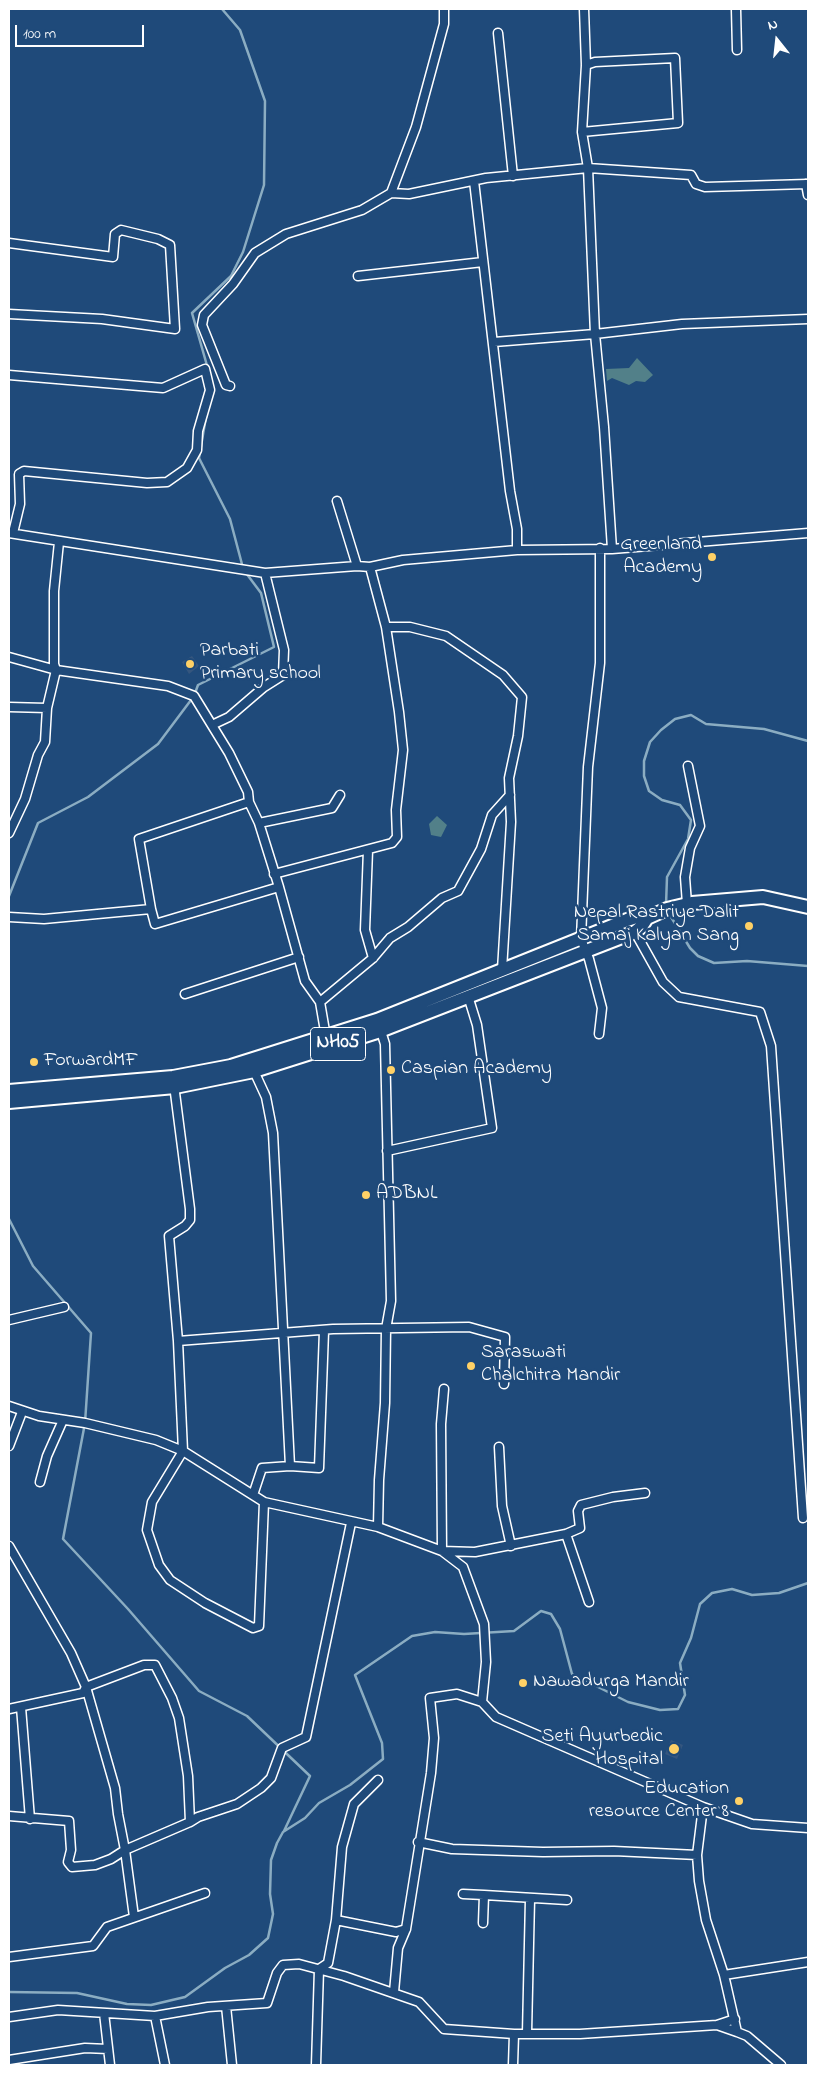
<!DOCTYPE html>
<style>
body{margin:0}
#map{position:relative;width:817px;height:2074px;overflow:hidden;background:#1f4a7a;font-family:"Indie Flower",sans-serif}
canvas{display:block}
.frame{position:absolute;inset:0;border:10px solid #fff;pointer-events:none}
.north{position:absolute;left:752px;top:15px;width:50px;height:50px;-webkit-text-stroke:4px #1f4a7a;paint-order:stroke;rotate:344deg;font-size:14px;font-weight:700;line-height:20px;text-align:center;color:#fff}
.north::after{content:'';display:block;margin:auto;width:18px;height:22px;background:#fff;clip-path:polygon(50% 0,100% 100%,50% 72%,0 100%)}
.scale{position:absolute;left:15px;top:25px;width:129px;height:22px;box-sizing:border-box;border:2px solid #fff;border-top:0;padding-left:6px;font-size:15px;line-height:18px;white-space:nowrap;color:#fff;-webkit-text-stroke:4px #1f4a7a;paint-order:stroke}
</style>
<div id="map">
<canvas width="817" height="2074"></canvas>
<div class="frame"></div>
<div class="north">N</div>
<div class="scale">100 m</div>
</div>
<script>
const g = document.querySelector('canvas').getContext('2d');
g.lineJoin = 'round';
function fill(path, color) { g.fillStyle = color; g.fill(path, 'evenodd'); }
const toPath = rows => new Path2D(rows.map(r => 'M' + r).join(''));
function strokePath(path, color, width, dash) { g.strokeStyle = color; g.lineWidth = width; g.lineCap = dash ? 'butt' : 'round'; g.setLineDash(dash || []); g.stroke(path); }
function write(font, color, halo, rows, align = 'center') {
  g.font = font + ' "Indie Flower",sans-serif'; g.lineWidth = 5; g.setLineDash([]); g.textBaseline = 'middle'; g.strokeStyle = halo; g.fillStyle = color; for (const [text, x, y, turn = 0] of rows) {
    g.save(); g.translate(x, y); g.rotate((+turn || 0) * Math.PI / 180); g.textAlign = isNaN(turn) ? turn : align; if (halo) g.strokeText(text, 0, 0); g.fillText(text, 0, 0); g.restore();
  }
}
fill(toPath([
 [192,656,199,666,189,674,182,662],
 [671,1740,683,1745,677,1759,665,1754]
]), '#35567e');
fill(toPath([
 [637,358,653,375,645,382,636,381,629,385,612,378,607,381,606,369,629,368],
 [437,816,447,825,441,837,431,835,429,824]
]), '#528089');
strokePath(toPath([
 [208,369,192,313,231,276,243,252,264,185,265,101,240,30,222,9],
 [207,411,199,458,230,519,243,568],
 [9,896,38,823,88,797,158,744,194,696,198,685,274,647,261,593,246,573],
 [666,905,667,877,688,839,691,820,680,805,662,800,649,791,644,776,644,761,650,742,661,730,675,719,691,715,706,724,764,729,808,741],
 [668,912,690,948,698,956,714,963,747,961,808,966],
 [9,1219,33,1266,91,1333,85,1423,63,1539,128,1609,199,1691,247,1716,310,1776,284,1831],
 [9,1992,77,1993,127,2004,151,2005,185,1997,225,1968,249,1955,268,1938,273,1914,270,1894,271,1860,277,1843,283,1832,305,1818,319,1803,350,1785,383,1759,382,1743,355,1675,412,1636,435,1632,464,1634,514,1631,541,1611,551,1614,560,1629,572,1674,628,1702,660,1710,678,1709,685,1695,680,1663,691,1638,700,1604,712,1593,732,1589,752,1595,779,1593,808,1583]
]), '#8badc2', 2.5);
const minor = toPath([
 [584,9,586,65,582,132,588,168,595,334,604,427,612,549],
 [736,9,737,50],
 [498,33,513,176],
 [582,132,678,123,675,58,595,62,586,65],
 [474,181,510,491,517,529,517,550],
 [806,184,808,195],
 [391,193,416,127,444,24,444,9],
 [9,243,113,257,115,234,121,230,158,239,170,245,175,329,102,319,9,314],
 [358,276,483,262],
 [494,342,595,334,682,324,808,319],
 [9,375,163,388,205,369,210,390,198,431,197,450,187,468,167,482,147,483,24,471,19,474,20,504,13,533],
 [230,386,226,385,202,325,204,315,233,284,255,253,286,234,362,210,391,193,409,194,486,178,588,168,691,175,696,184,705,187,808,184],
 [337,501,357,566],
 [9,533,265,573,357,566,370,567,403,560,517,550,612,549,808,533],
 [386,627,410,627,446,636,503,675,522,697,518,736,509,778,511,822,502,970],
 [9,657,56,670,168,686,194,696,229,753,248,792,249,802,259,823,279,887,305,981,320,1002,326,1037],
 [9,707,47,708,56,670,54,664,54,591,59,542],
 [212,725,229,717,264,687,283,675,284,650,265,573],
 [259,823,332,808,340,795],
 [9,833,25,799,38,755,45,742,47,708],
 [368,850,365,930,373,958],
 [274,874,392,843,397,837,396,810,403,750,399,712,386,627,370,567],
 [687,904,685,877,690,848,700,826,688,766],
 [151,909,139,839,249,802],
 [9,917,44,919,151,909,155,924,279,887],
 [635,932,663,982,679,997,760,1012,771,1046,803,1518],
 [185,994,299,957],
 [320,1002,373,958,390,938,408,927,442,898,458,891,481,849,492,815,510,795],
 [599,1034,602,1008,589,959,581,939,588,767,600,663,600,548],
 [254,1071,266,1097,273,1133,290,1466],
 [174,1085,190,1209,190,1220,185,1226,169,1236,178,1341,333,1329,469,1327,505,1337,504,1384],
 [387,1151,492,1128,477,1025,468,996],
 [9,1320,64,1307],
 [178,1341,183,1451,152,1502,147,1530,159,1565,170,1580,205,1603,253,1628,259,1626,264,1502],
 [444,1389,441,1424,442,1551,475,1552,566,1534,580,1528,578,1511,581,1505,613,1497,645,1493],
 [9,1406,39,1416,85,1423,156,1440,183,1451,264,1502,378,1527,442,1551,463,1567,484,1624,486,1662,482,1702],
 [9,1446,22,1412],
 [499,1447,502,1506,511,1546],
 [40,1482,47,1456,63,1420],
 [253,1495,262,1468,290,1466,319,1468,324,1331],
 [378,1527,379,1480,385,1403,386,1329,391,1301,385,1044,380,1028],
 [566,1534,589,1602],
 [9,1546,71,1653,86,1687,83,1693,9,1709],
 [21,1707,30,1819],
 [703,1807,752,1824,808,1828],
 [9,1816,69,1821,71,1850,68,1862,72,1867,95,1865,111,1859,125,1850,190,1822,188,1776,179,1718,172,1698,155,1665,144,1665,86,1687,115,1788,118,1814,125,1850,134,1917],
 [190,1822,198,1817,237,1804,261,1788,271,1778,282,1748,306,1737,351,1523],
 [418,1842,452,1849,543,1852,614,1851,697,1855],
 [463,1894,484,1895],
 [336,1920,342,1847,354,1804,378,1780],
 [483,1923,484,1895,567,1900],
 [9,1957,93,1946,107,1927,205,1893],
 [724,1975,808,1962],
 [394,1992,398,1948,406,1929,431,1773,434,1738,430,1698,457,1694,482,1702,496,1717,703,1807,697,1855,699,1881,706,1920,724,1975,737,2032,747,2036,781,2065],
 [226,2006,232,2065],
 [104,2013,110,2065],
 [155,2016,165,2065],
 [9,2017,58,2010,155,2016,208,2007,267,2003,277,1973,283,1965,299,1964,344,1976,419,2002,444,2029,514,2034,580,2034,717,2025],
 [735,2019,717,2025,737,2032],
 [527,2033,530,1899],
 [9,2060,85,2048,108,2049],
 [316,2065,319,1969,328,1963,336,1920,396,1932,406,1929],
 [513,2065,514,2034]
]);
const primary = toPath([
 [9,1091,173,1077,231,1066,377,1020,627,920,636,917,647,918],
 [9,1102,175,1087,254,1071,380,1031,635,932,641,927,647,918,667,909,692,903,763,897,808,907]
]);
strokePath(minor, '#fff', 11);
strokePath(primary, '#fff', 16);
strokePath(minor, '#1f4a7a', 8);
strokePath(primary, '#1f4a7a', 12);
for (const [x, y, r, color] of [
 [712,557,5,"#ffd166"],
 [190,664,5,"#ffd166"],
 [749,926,5,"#ffd166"],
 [34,1062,5,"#ffd166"],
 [391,1070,5,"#ffd166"],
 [366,1195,5,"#ffd166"],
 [471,1366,5,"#ffd166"],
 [523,1683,5,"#ffd166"],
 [674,1749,6,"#ffd166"],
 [739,1801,5,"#ffd166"]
]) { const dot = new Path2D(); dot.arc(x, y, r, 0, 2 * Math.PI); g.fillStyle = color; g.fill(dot); strokePath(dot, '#1f4a7a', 2); }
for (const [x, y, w] of [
 [338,1044,55]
]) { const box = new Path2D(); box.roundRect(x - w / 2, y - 16.5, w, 33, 4); g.fillStyle = '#1f4a7a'; g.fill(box); strokePath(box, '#fff', 1); }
write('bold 19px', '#fff', null, [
 ["NH05",338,1044]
]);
write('20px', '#fff', '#1f4a7a', [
 ["Greenland",702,546,"right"],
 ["Academy",702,569,"right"],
 ["Parbati",200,652],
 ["Primary school",200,675],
 ["Nepal Rastriye Dalit",739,914,"right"],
 ["Samaj Kalyan Sang",739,937,"right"],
 ["ForwardMF",44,1062],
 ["Caspian Academy",401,1070],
 ["ADBNL",376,1195],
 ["Saraswati",481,1354],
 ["Chalchitra Mandir",481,1377],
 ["Nawadurga Mandir",533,1683],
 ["Seti Ayurbedic",663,1738,"right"],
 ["Hospital",663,1761,"right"],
 ["Education",729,1790,"right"],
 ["resource Center 8",729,1813,"right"]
], 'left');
</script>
